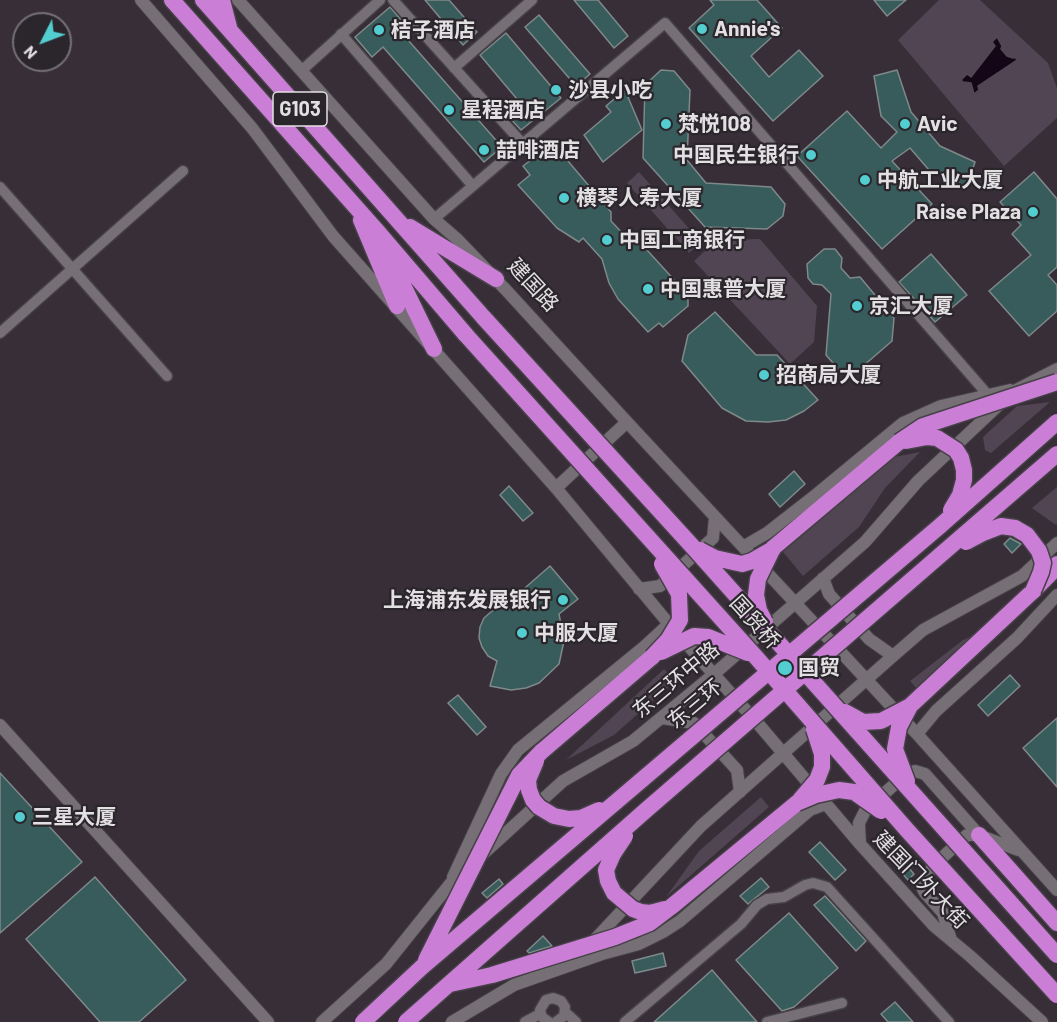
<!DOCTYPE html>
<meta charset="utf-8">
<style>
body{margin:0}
#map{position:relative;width:1057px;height:1022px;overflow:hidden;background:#2b262b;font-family:Barlow,sans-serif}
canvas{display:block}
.north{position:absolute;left:12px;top:12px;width:60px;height:60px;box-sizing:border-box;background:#2b262b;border:2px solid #757075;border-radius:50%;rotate:228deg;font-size:16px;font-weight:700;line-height:24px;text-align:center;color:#e3e0e3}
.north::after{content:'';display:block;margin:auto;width:21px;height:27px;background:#52cdd0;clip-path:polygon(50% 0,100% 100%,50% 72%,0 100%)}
</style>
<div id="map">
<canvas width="1057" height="1022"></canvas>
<div class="north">N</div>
</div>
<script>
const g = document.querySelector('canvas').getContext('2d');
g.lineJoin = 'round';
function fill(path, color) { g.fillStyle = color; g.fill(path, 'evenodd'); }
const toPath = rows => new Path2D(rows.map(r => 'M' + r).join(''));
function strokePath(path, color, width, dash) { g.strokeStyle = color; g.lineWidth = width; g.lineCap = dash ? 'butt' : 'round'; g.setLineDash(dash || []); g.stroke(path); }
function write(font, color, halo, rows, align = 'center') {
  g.font = font + ' Barlow,"Noto Sans SC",sans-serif'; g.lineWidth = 4.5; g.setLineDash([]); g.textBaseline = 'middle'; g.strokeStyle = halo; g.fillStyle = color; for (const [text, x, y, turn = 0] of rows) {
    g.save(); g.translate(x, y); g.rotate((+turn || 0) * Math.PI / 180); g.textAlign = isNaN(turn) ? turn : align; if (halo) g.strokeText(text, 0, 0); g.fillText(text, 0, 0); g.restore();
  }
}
fill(toPath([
 [0,0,1057,0,1057,1022,0,1022],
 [24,24,60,24,60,60,24,60]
]), '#372e38');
fill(toPath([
 [939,0,980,0,1048,63,1057,88,1057,118,1004,166,898,40],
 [639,172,701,242,689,253,627,183],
 [760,239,817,306,814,342,790,364,694,261,717,240],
 [1050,402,991,453,985,450,983,437,1017,406],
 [920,452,885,488,859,527,803,576,783,552,894,457],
 [1057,487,1057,524,1056,525,1032,508],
 [980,633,917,689,910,681,963,640],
 [664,669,675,681,614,735,566,760],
 [761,797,769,807,666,897,699,851]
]), '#514453');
const water = toPath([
 [997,37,1002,46,1001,49,1007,56,1013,58,1015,57,1017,60,978,86,979,90,974,94,971,83,963,82,961,80,967,74,971,77,995,46,992,42,997,37]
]);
fill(water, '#140617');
strokePath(water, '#524754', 1.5);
const building = toPath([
 [425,0,449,0,477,32,463,45,425,0],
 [574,0,598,0,628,36,614,48,574,0],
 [710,0,757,0,782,28,751,56,769,77,799,50,823,76,773,121,689,28,714,5,710,0],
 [874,0,906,0,887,16,874,0],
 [390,7,407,27,401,32,502,147,484,162,383,47,372,57,355,37,390,7],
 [539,15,590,74,576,86,525,27,539,15],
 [506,33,561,98,521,130,509,117,522,105,480,55,506,33],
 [661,70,674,71,690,90,687,160,706,183,771,187,785,204,783,216,767,229,705,227,643,158,645,85,661,70],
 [897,70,911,112,940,146,975,162,967,187,929,170,910,148,892,161,932,204,882,249,797,156,847,111,881,148,897,132,881,116,874,76,897,70],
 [625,90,642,130,603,162,584,135,611,112,606,106,625,90],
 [548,147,557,148,611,212,611,221,626,237,636,238,688,295,688,306,663,327,659,323,648,332,618,299,609,283,602,259,583,238,579,242,557,228,518,185,530,175,523,166,548,147],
 [1034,172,1057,199,1057,267,1048,275,1057,285,1057,311,1029,336,989,291,1031,255,1012,234,1021,225,1000,202,1034,172],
 [824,249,835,249,842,258,841,268,850,278,860,277,894,318,892,341,855,373,840,371,826,355,831,294,822,285,813,284,808,278,807,264,824,249],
 [931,254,967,295,935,322,899,282,931,254],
 [715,312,756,355,777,355,818,400,804,411,786,420,768,422,746,421,722,408,682,361,688,335,715,312],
 [794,471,805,484,780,507,769,494,794,471],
 [509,486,533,513,523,521,500,495,509,486],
 [1010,538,1021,544,1012,553,1004,544,1010,538],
 [550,566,578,599,559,614,564,641,559,664,539,683,526,688,511,690,490,686,497,661,488,656,482,647,479,638,480,627,484,618,492,611,502,607,512,607,526,587,550,566],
 [1010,675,1020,686,988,716,978,705,1010,675],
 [458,695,486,727,477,735,448,703,458,695],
 [1057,718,1057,787,1023,748,1057,718],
 [0,773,82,862,0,933,0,773],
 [884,839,914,874,908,880,877,845,884,839],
 [820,842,846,870,835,880,809,852,820,842],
 [95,877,186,980,139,1022,100,1022,26,939,95,877],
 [761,878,769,887,748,904,740,896,761,878],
 [499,879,503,884,487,898,482,893,499,879],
 [825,896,866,941,856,951,814,905,825,896],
 [789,913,838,968,794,1007,782,1011,736,960,789,913],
 [543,936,552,946,529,953,527,951,543,936],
 [663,953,666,966,635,973,632,961,663,953],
 [712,970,757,1022,654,1022,712,970],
 [895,1002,913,1022,888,1022,881,1014,895,1002]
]);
fill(building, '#385b5b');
strokePath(building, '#7f8989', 1.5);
const minor = toPath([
 [393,0,523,144],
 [341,34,472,185],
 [454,68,532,0],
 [301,71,380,0],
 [0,187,167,376],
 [434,219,665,23,988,395],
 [0,333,183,171],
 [565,1012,576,1022],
 [525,1022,540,1014],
 [549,1022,542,1017,540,1010,546,1000,553,998,561,1001,565,1007,564,1016,556,1022],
 [625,1022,741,924,757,905,767,899,784,897,805,885,813,883,827,887,949,1022],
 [767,1022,842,1003]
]);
const tertiary = toPath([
 [141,0,252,128,333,236,556,488,669,624,760,726,860,844,934,926,970,956,1042,1022],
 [238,0,434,219,457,239,506,290,627,422,917,734,1057,890],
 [1016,390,1057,369],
 [556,488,627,422],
 [743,547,767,533,817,494,903,423,941,406,1010,390],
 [823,578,829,594,869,639,893,656],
 [639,589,660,586,713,538,715,517],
 [662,718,694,723,737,770,740,792],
 [0,725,268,1022],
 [917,734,936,711,1017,638,1057,595],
 [860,844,859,823,865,811,907,773,915,771,925,774,979,835],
 [453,877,501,774,518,750,644,647,669,624],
 [951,940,943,913,925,893,921,885,934,865,967,835,979,835,1018,850],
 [571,965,701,826,893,656,923,630,1022,576,1057,543],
 [322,1022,386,964,450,884,563,781,633,741,713,675,865,542,918,481,1003,401],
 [452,1022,514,985,602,954,639,944,663,932,680,921,810,810,826,804]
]);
const trunk = toPath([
 [172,0,378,232,466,335],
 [203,0,484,318],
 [222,0,229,27],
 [361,220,397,306],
 [410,227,496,279],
 [387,252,434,349],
 [773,548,899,442],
 [910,706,1033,591,1054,570,1057,564],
 [541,752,652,657],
 [979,835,1057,923],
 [671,907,797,803]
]);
strokePath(minor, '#454146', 13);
strokePath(tertiary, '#454146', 14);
strokePath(trunk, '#454146', 19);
strokePath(minor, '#767076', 10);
strokePath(tertiary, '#767076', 12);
strokePath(trunk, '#ca7ed6', 16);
const trunkBridge = toPath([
 [484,318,692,546,1057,955],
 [466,335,755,656,907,830,1057,995],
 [906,441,927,437,937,438,956,450,961,458,964,470,964,480,960,495,951,510],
 [899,442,923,426,1057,382],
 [966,542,983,533,1001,526,1015,528,1027,535,1039,551,1043,563,1041,572,1033,591],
 [700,550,715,558,742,564,752,561,773,549],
 [765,622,759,610,756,595,758,579,773,548],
 [661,652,694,636,708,637,748,653],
 [652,657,668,640,680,620,679,594,662,564],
 [845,712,863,722,881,721,910,706],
 [536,761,528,780,529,790,533,800,539,807,554,816,569,819,581,818,599,810],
 [907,781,895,749,899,727,910,706],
 [800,800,817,780,822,767,822,754,814,729],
 [797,803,816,795,839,790,854,792,881,811],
 [625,836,613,854,606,870,608,881,614,893,633,909,641,912,650,913,665,909],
 [426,960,519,775,541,752],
 [450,984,492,975,615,937,650,923,671,907],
 [363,1022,422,967,940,526,1057,422],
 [406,1022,645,811,1057,454]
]);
strokePath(trunkBridge, '#454146', 19, []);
strokePath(trunkBridge, '#ca7ed6', 16);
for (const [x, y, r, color] of [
 [702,29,6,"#52cdd0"],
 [379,30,6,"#52cdd0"],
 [556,90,6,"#52cdd0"],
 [449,110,6,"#52cdd0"],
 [666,124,6,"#52cdd0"],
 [905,124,6,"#52cdd0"],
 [484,150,6,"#52cdd0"],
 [811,155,6,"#52cdd0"],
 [865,180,6,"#52cdd0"],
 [564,198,6,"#52cdd0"],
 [1033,212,6,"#52cdd0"],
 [607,240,6,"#52cdd0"],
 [648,289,6,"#52cdd0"],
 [857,306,6,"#52cdd0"],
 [764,375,6,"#52cdd0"],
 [563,600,6,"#52cdd0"],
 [522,633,6,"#52cdd0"],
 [785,668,8,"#52cdd0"],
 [20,817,6,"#52cdd0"]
]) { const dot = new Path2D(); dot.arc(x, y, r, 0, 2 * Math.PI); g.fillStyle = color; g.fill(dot); strokePath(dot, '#2b262b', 2); }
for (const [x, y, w] of [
 [300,109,54]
]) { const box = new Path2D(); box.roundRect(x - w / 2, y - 17, w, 34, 4.5); g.fillStyle = '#2b262b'; g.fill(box); strokePath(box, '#e3e0e3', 1.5); }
write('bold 20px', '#e3e0e3', null, [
 ["G103",300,109]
]);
write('bold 21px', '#e3e0e3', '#2b262b', [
 ["Annie's",714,29],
 ["桔子酒店",391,30],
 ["沙县小吃",568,90],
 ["星程酒店",461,110],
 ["梵悦108",678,124],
 ["Avic",917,124],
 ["喆啡酒店",496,150],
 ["中国民生银行",799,155,"right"],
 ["中航工业大厦",877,180],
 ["横琴人寿大厦",576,198],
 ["Raise Plaza",1021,212,"right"],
 ["中国工商银行",619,240],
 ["中国惠普大厦",660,289],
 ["京汇大厦",869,306],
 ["招商局大厦",776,375],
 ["上海浦东发展银行",551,600,"right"],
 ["中服大厦",534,633],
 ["国贸",798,668],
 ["三星大厦",32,817]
], 'left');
write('21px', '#e3e0e3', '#2b262b', [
 ["建国路",533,285,47],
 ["国贸桥",755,622,48],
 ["东三环中路",676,680,-40],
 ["东三环",695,704,-40],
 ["建国门外大街",921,880,46]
]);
</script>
